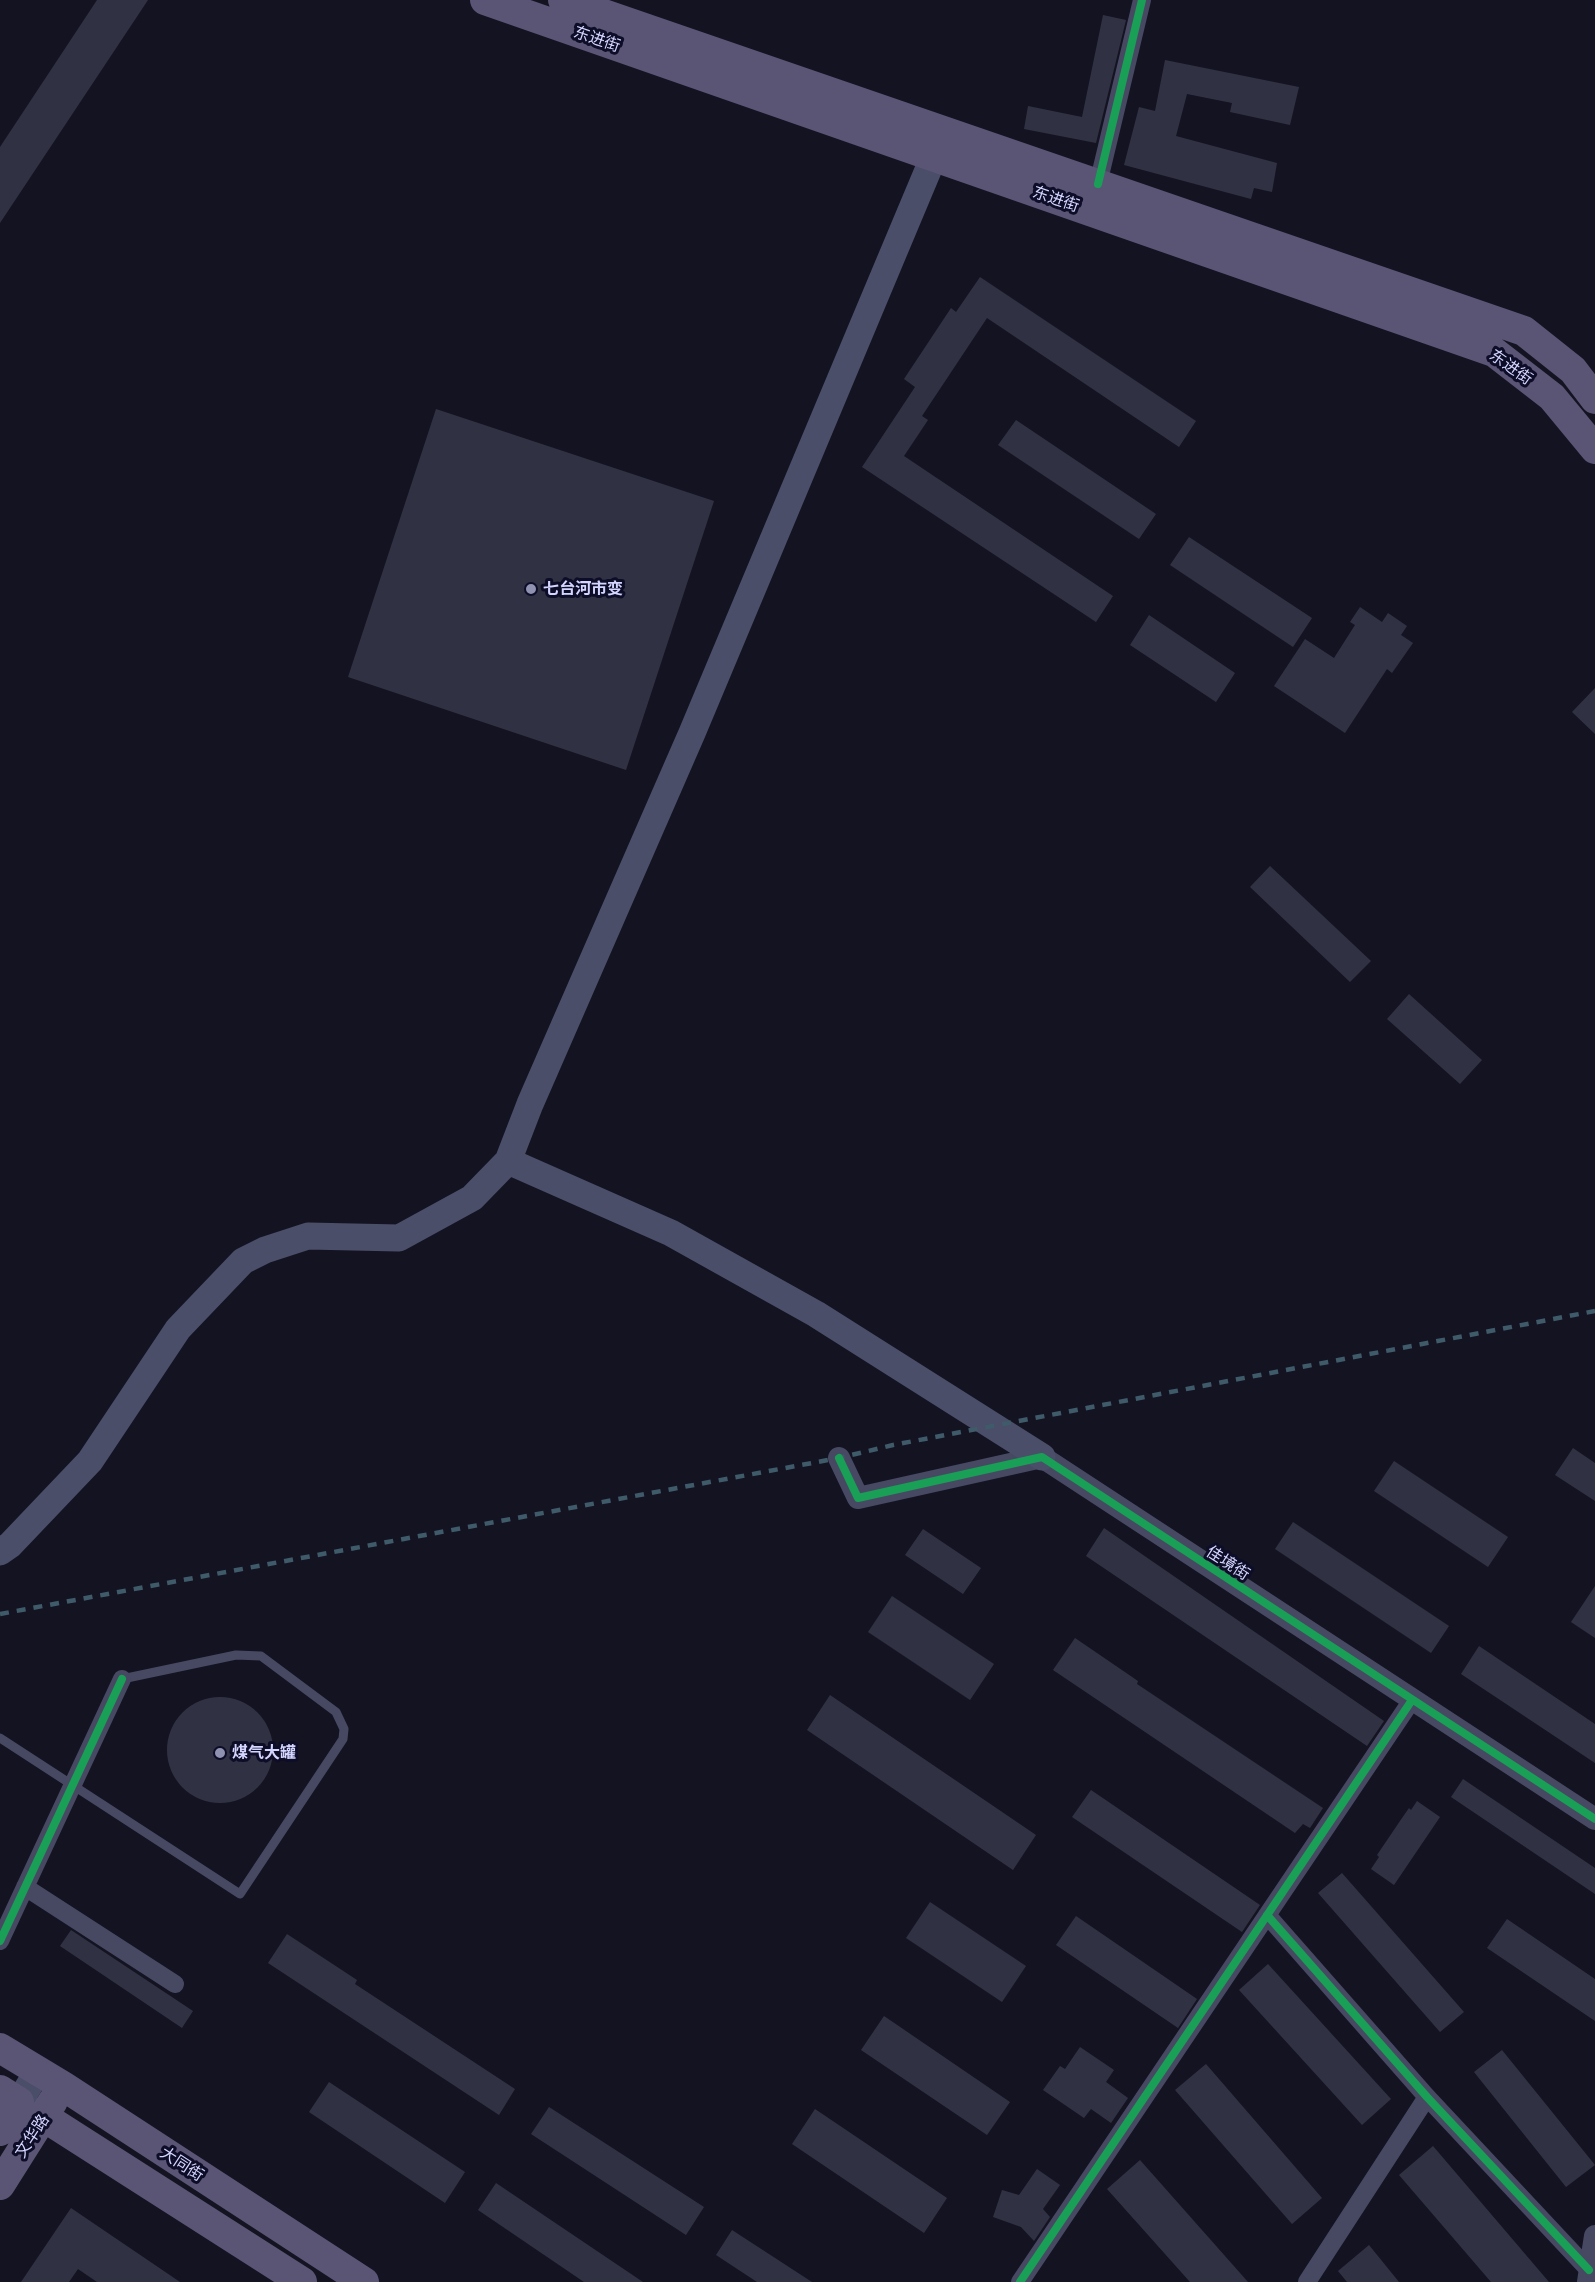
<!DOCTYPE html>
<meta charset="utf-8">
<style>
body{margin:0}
canvas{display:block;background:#131322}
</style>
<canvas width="1595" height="2282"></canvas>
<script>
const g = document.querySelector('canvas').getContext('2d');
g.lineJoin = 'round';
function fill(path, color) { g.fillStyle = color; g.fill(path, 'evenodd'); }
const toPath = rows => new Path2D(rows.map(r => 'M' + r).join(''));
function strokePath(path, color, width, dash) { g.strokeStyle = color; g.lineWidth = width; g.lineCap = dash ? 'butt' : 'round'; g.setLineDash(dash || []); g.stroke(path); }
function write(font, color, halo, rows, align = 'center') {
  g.font = font + ' Ubuntu,"Noto Sans SC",sans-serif'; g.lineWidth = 6; g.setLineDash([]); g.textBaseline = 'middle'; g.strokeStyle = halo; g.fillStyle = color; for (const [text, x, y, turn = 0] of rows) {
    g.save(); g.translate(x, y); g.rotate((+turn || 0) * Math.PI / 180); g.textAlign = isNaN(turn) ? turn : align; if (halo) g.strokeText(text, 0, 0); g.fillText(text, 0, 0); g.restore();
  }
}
fill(toPath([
 [97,0,148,0,0,223,0,147],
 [1103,15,1126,20,1096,143,1024,129,1028,106,1082,117],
 [1165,60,1299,87,1290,125,1230,112,1232,103,1187,94,1176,136,1277,163,1272,192,1254,188,1251,199,1124,165,1139,107,1155,111],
 [980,277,1196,421,1179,447,987,318,922,416,928,420,904,456,1113,596,1096,622,862,467,915,387,904,379,951,308,956,312],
 [436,409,714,501,626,770,348,677],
 [1016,420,1156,514,1139,539,998,445],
 [1189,537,1312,618,1293,647,1170,565],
 [1360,607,1382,622,1388,613,1407,626,1401,635,1413,643,1392,673,1387,669,1345,733,1274,686,1305,639,1334,658,1355,625,1350,622],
 [1149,615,1235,673,1216,702,1130,645],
 [1595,688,1595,734,1572,712],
 [1270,866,1371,961,1350,982,1250,887],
 [1409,994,1482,1060,1460,1084,1387,1019],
 [1573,1448,1595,1463,1595,1501,1555,1475],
 [1394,1461,1508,1537,1488,1567,1374,1491],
 [1293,1522,1449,1626,1431,1653,1275,1549],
 [1104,1528,1384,1721,1367,1746,1086,1556],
 [923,1529,981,1568,963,1594,905,1555],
 [1595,1586,1595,1638,1571,1622],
 [892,1596,994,1664,970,1700,868,1632],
 [1075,1638,1138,1681,1137,1684,1323,1808,1310,1828,1303,1824,1295,1833,1053,1670],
 [1479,1646,1595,1724,1595,1763,1461,1674],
 [830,1695,1036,1835,1013,1870,807,1730],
 '167 1750a53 53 0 1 1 106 0a53 53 0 1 1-106 0Z',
 [1463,1779,1595,1868,1595,1894,1451,1797],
 [1091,1790,1260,1905,1242,1932,1072,1817],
 [1417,1801,1440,1817,1394,1885,1371,1869,1379,1857,1377,1855,1400,1821,1409,1808,1411,1810],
 [1342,1873,1464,2012,1440,2032,1318,1893],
 [930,1902,1026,1966,1002,2002,906,1938],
 [1076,1916,1197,1999,1178,2028,1056,1945],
 [1507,1919,1595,1979,1595,2021,1487,1948],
 [71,1930,193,2011,182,2028,60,1946],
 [287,1934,357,1980,355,1984,515,2089,499,2115,268,1963],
 [1268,1964,1391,2099,1362,2125,1239,1990],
 [884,2016,1010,2102,987,2135,861,2050],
 [1080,2047,1114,2070,1106,2082,1128,2098,1111,2123,1091,2109,1084,2118,1043,2090,1060,2066,1065,2069],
 [1502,2050,1595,2165,1566,2187,1474,2072],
 [1206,2064,1322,2198,1292,2224,1175,2090],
 [329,2082,465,2172,445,2203,309,2112],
 [549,2107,704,2207,686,2235,531,2134],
 [815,2109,947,2198,924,2233,792,2144],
 [1433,2146,1549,2282,1491,2282,1399,2175],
 [1140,2160,1248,2282,1190,2282,1107,2189],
 [1037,2169,1060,2185,1043,2209,1050,2217,1034,2241,1021,2227,993,2217,1002,2190,1019,2195],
 [496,2183,643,2282,584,2282,478,2210],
 [71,2208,180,2282,97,2282,78,2269,69,2282,21,2282],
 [732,2230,812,2282,757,2282,716,2255],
 [1369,2245,1399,2282,1347,2282,1338,2271]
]), '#313144');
strokePath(toPath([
 [0,1738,240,1894,343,1739,344,1729,336,1712,261,1656,236,1655,122,1679]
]), '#474963', 9);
strokePath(toPath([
 [1098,184,1142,0],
 [25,1887,175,1984],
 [1267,1915,1427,2097,1589,2270],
 [0,1941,122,1679],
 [1020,2282,1412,1700],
 [1307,2282,1427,2097]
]), '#474963', 18);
strokePath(toPath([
 [839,1458,858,1498,1042,1457,1595,1819],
 [1588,2282,1595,2236]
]), '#474963', 22);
strokePath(toPath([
 [508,1161,671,1233,816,1314,1042,1457],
 [0,1552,10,1545,90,1461,178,1329,243,1261,265,1250,308,1236,399,1238,472,1198,508,1161,530,1104,692,733,934,156],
 [38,2114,19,2102,38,2071]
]), '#4a4e69', 27);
strokePath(toPath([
 [485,0,1494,352,1552,397,1595,449],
 [563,0,1524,331,1573,370,1595,399],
 [0,2048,63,2086,364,2282],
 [0,2090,19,2102,0,2131],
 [44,2117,302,2282],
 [0,2185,53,2101]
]), '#5a5475', 30);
strokePath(toPath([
 [0,1614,839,1458,893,1445,1595,1311]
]), '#3f5a69', 4.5, [9, 8]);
strokePath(toPath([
 [1098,184,1142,0],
 [839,1458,858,1498,1042,1457,1595,1819],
 [1267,1915,1427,2097,1589,2270],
 [0,1941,122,1679],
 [1020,2282,1412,1700]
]), '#1a9f57', 8);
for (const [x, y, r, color] of [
 [531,589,6,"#9092b2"],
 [220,1753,6,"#9092b2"]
]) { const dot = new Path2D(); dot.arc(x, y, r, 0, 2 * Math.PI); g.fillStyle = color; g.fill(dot); strokePath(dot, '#0d0d28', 2); }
write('16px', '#d4d6ff', '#0d0d28', [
 ["东进街",597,39,19],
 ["东进街",1056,199,19],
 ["东进街",1511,367,35],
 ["佳境街",1228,1563,33],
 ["文华路",32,2136,-57],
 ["大同街",182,2164,33]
]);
write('bold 16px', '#d4d6ff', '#0d0d28', [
 ["七台河市变",543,589],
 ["煤气大罐",232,1753]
], 'left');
</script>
